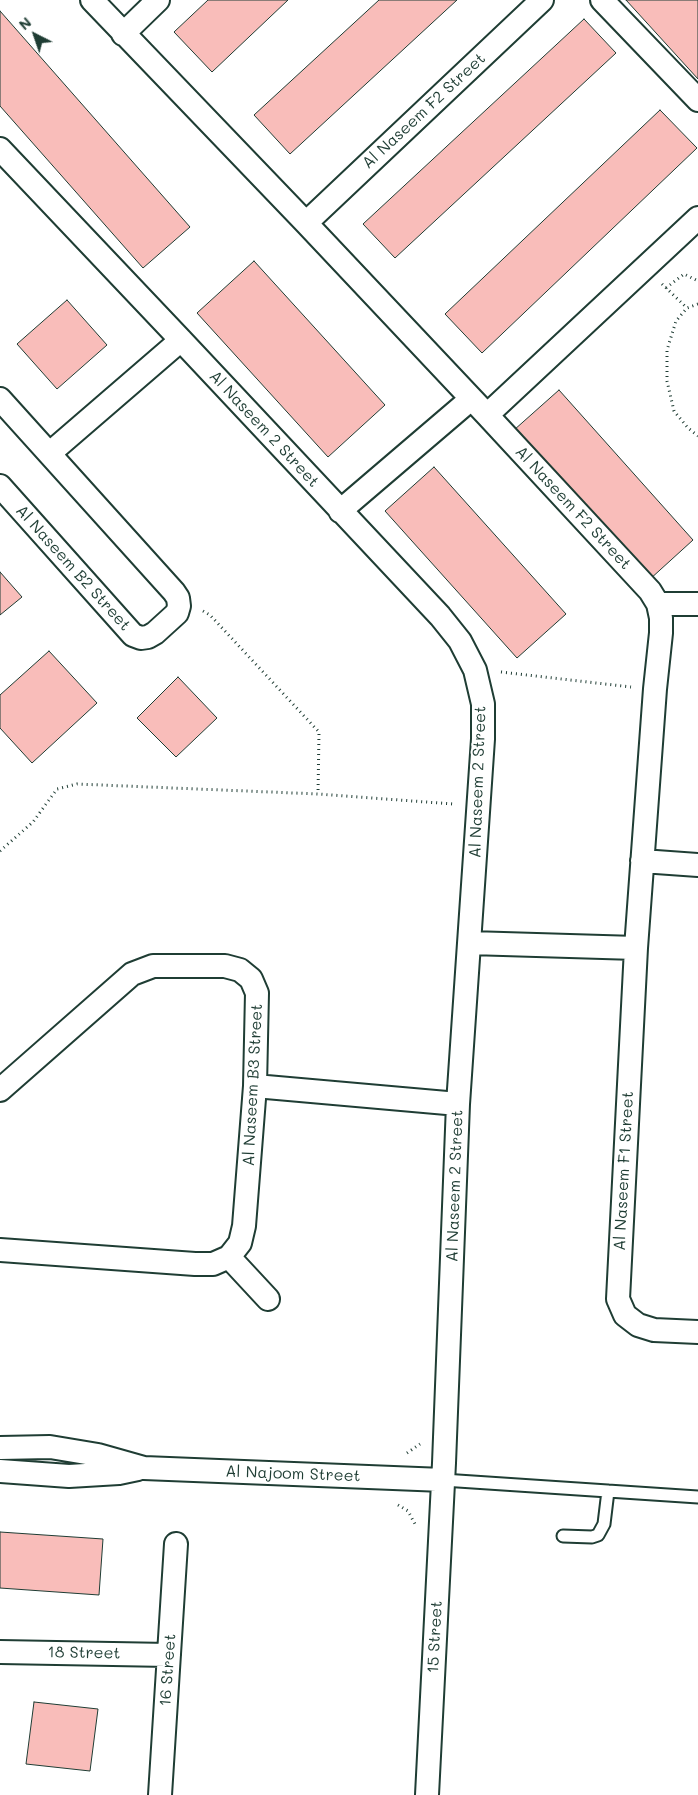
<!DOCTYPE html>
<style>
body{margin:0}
#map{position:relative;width:698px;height:1795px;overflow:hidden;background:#fff;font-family:Mali,sans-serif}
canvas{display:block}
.north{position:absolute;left:10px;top:10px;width:50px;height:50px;-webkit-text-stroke:4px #fff;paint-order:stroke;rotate:319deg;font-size:14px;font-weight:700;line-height:20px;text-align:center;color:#1f3d34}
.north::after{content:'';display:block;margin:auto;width:18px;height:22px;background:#1f3d34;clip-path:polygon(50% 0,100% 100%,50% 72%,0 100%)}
</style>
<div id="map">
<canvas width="698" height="1795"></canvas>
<div class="north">N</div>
</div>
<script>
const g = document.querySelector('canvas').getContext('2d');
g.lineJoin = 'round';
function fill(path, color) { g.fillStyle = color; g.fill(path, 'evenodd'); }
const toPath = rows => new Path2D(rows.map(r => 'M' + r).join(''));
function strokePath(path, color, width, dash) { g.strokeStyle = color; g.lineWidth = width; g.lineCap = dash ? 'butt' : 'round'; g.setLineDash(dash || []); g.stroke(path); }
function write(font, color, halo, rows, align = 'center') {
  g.font = font + ' Mali,sans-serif'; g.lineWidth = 4; g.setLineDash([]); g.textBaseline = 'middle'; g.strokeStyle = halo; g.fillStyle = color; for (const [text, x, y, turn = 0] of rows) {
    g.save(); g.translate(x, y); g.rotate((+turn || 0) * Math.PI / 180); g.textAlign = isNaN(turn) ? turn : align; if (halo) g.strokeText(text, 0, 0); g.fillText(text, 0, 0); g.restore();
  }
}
const building = toPath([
 [208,0,288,0,212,72,174,32,208,0],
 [379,0,457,0,290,154,254,115,379,0],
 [626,0,698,0,698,79,626,0],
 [0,11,190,227,143,268,0,106,0,11],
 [584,19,616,53,395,258,363,224,584,19],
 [660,110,697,148,482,353,445,314,660,110],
 [254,261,385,405,328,457,197,313,254,261],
 [67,300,107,345,57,389,17,344,67,300],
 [559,390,693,540,649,580,514,430,559,390],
 [434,467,566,614,517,658,385,511,434,467],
 [0,572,22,597,0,615,0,572],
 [49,651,97,703,32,763,0,728,0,695,49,651],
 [178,677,217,718,176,757,137,718,178,677],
 [0,1532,103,1539,99,1595,0,1588,0,1532],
 [34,1702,98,1709,90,1771,26,1764,34,1702]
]);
fill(building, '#f9bdba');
strokePath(building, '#1f3d34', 1);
const lane = toPath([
 [443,1480,698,1497],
 [563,1536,592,1537,598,1535,604,1524,608,1491]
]);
const street = toPath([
 [92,0,306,223,487,415,650,591,658,604,661,618,661,633,655,689,636,948,618,1299,625,1315,638,1325,654,1330,698,1332],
 [602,0,698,100],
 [123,34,158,0],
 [0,149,181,340,440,616,460,641,475,670,483,704,483,739,458,1104,444,1463,427,1795],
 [306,223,542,0],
 [0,399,174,592,178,598,179,606,177,613,155,633,148,637,141,638,133,635,0,486],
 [487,415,698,218],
 [50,453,181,340],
 [340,511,471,399],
 [658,604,698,604],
 [642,861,698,865],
 [470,943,636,948],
 [255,1086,458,1104],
 [0,1090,132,974,153,966,225,966,240,970,251,979,257,993,255,1086,244,1226,240,1243,229,1257,213,1264,195,1264,0,1250],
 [229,1257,268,1299],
 [0,1448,50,1447,98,1455,144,1468,443,1480],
 [0,1471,69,1476,119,1473,138,1469],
 [0,1652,169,1655],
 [160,1795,176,1544]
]);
strokePath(lane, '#1f3d34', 15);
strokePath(street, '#1f3d34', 26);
strokePath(toPath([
 [662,284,687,308],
 [666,288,684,274,698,281],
 [698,304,687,308,676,321,667,350,667,381,674,411,688,428,698,436],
 [203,611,210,615,319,732,318,794],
 [501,672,631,687],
 [0,851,33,822,57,789,77,784,318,794,453,804],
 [407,1453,420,1444],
 [398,1505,408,1511,415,1524]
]), '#1f3d34', 3, [1, 4]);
strokePath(lane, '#fff', 11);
strokePath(street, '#fff', 22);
write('16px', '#1f3d34', '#fff', [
 ["Al Naseem F2 Street",424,111,-43],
 ["Al Naseem 2 Street",264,429,47],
 ["Al Naseem F2 Street",573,508,47],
 ["Al Naseem B2 Street",73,568,48],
 ["Al Naseem 2 Street",478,782,-88],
 ["Al Naseem B3 Street",253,1085,-87],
 ["Al Naseem F1 Street",624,1171,-87],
 ["Al Naseem 2 Street",455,1186,-88],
 ["Al Najoom Street",293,1474,2],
 ["15 Street",435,1637,-87],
 ["18 Street",84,1653,1],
 ["16 Street",168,1670,-86]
]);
</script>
